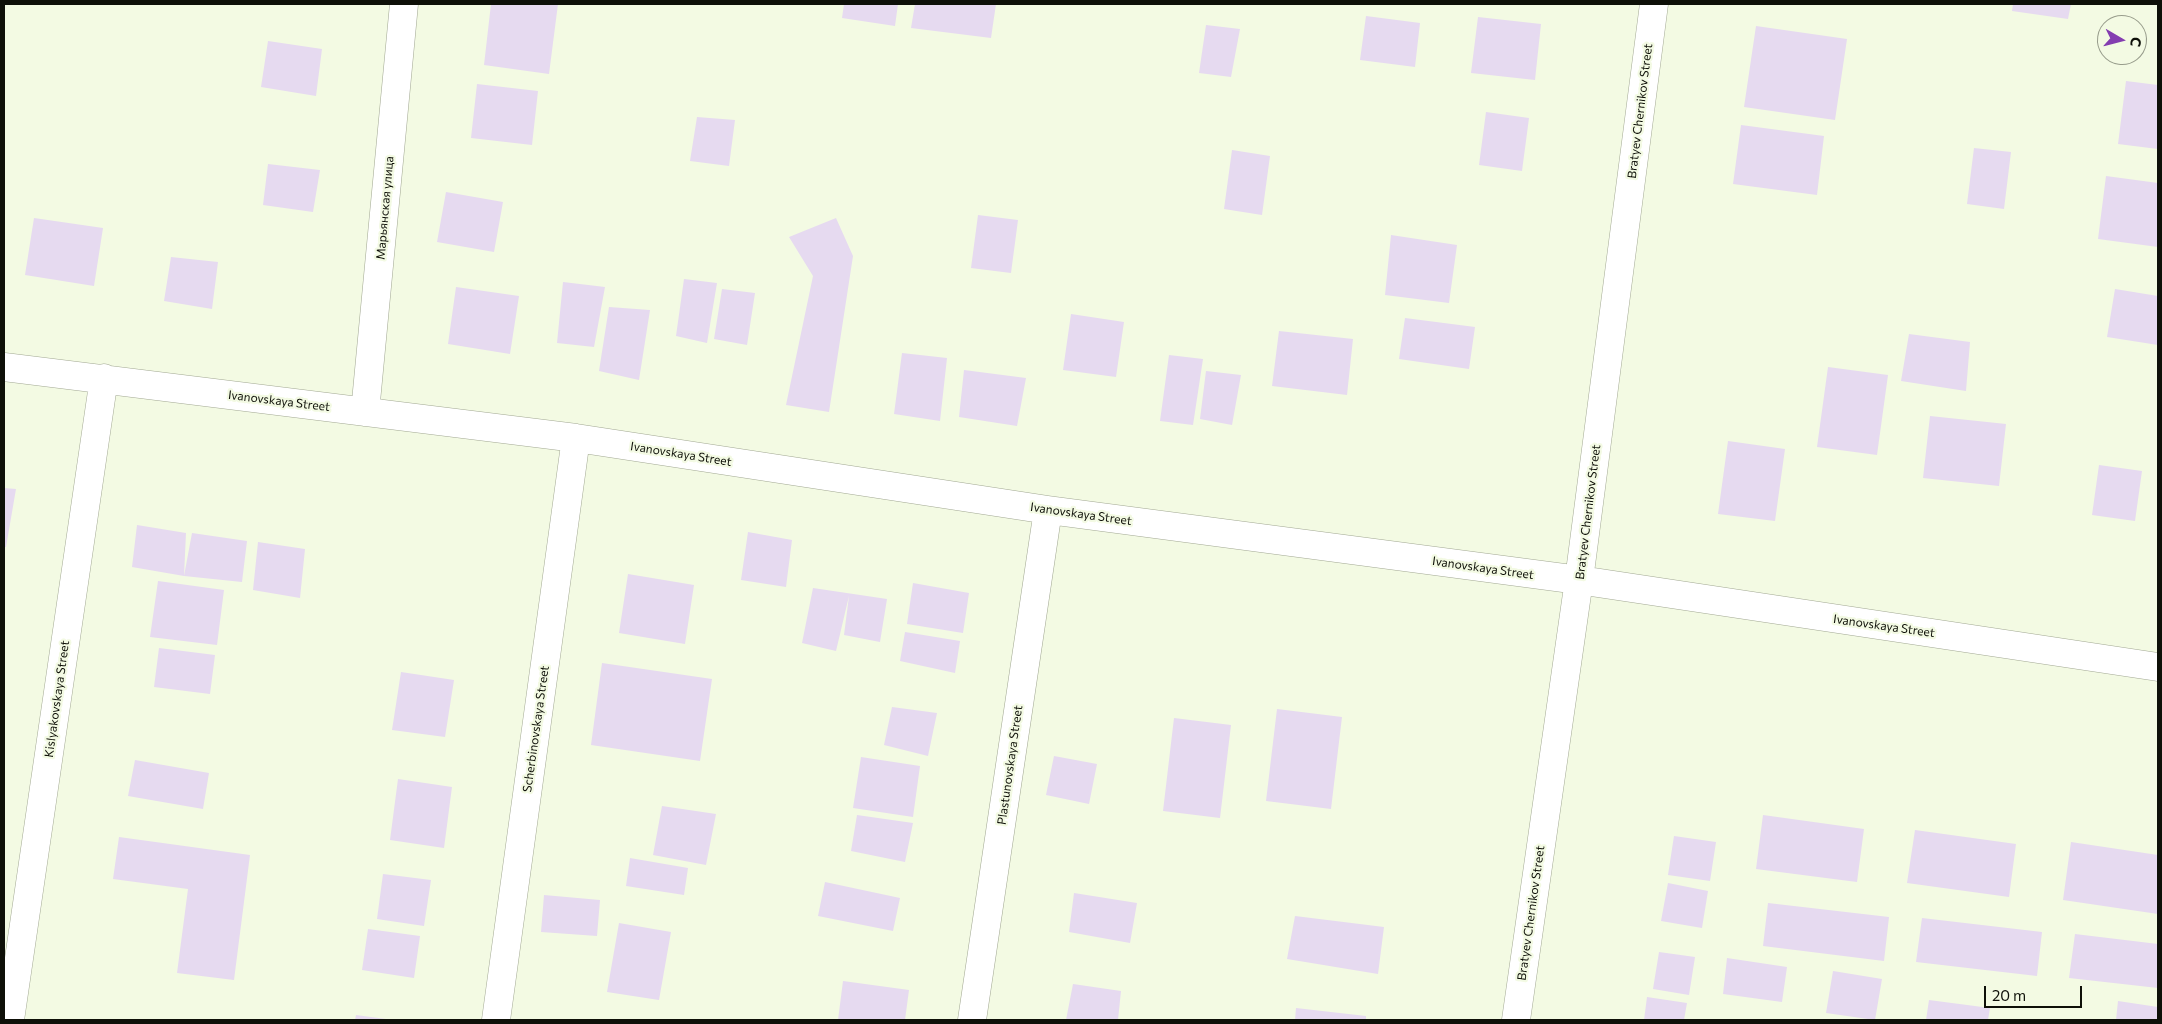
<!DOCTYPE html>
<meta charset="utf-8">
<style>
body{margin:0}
#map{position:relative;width:2162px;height:1024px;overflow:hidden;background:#f3fae3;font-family:Commissioner,sans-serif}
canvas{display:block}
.frame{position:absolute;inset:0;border:5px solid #0e1008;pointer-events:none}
.north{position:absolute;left:2097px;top:15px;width:50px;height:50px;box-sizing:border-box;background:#f3fae3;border:1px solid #979c8b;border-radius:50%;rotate:98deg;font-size:14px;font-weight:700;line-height:20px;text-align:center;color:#0e1008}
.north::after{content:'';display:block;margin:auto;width:18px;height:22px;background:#843db0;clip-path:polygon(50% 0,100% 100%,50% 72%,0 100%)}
.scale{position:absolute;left:1984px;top:986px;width:98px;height:22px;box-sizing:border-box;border:2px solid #0e1008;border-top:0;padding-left:6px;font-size:15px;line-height:18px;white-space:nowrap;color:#0e1008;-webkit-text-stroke:4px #f3fae3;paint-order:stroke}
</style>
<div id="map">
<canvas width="2162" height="1024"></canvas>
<div class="frame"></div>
<div class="north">С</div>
<div class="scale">20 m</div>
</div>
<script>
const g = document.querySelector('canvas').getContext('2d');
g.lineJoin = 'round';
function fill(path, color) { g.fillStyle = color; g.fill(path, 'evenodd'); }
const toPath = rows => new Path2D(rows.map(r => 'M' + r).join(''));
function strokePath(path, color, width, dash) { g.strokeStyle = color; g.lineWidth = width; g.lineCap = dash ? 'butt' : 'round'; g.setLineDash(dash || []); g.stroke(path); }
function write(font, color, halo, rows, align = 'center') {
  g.font = font + ' Commissioner,sans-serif'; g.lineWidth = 4.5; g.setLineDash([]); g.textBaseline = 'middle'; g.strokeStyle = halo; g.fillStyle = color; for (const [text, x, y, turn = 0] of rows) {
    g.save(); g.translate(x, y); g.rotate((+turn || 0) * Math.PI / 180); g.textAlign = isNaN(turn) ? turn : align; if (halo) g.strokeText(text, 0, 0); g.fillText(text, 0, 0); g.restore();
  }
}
fill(toPath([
 [491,4,558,4,549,74,484,65],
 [844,4,898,4,895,26,842,18],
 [915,4,996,4,991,38,911,28],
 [2013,4,2071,4,2068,19,2012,11],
 [1366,16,1420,23,1415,67,1360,60],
 [1478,17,1541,24,1535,80,1471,73],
 [1206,25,1240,29,1231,77,1199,73],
 [1756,26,1847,39,1835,120,1744,107],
 [268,41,322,49,316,96,261,87],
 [2126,81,2158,85,2158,149,2118,144],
 [477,84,538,91,532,145,471,138],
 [1486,112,1529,118,1522,171,1479,165],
 [697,117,735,120,729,166,690,161],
 [1741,125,1824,136,1817,195,1733,184],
 [1974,148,2011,152,2004,209,1967,204],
 [1232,150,1270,156,1262,215,1224,209],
 [268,164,320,170,313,212,263,205],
 [2106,176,2158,183,2158,247,2098,239],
 [446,192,503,202,494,252,437,242],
 [978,215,1018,220,1011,273,971,268],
 [34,218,103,228,94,286,25,275],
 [836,218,853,256,829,412,786,405,813,276,789,237],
 [1391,235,1457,245,1449,303,1385,295],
 [171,257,218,262,212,309,164,301],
 [684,279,717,283,707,343,676,336],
 [563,282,605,287,594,347,557,343],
 [456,287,519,296,510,354,448,344],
 [722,289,755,293,747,345,714,339],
 [2115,289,2158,296,2158,345,2107,337],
 [609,307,650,310,639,380,599,371],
 [1071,314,1124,322,1116,377,1063,370],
 [1405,318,1475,327,1469,369,1399,359],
 [1279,331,1353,339,1347,395,1272,386],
 [1909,334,1970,342,1966,391,1901,381],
 [902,353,947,358,940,421,894,414],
 [1169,355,1203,359,1193,425,1160,421],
 [1828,367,1888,375,1877,455,1817,447],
 [964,370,1026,378,1017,426,959,417],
 [1206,371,1241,375,1232,425,1200,419],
 [1930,416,2006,424,1999,486,1923,478],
 [1728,441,1785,449,1775,521,1718,514],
 [2099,465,2142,471,2135,521,2092,515],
 [4,488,16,489,6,547,4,547],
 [137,525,186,533,184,576,132,567],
 [748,532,792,540,786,587,741,580],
 [192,533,247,541,242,582,184,576],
 [258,542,305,549,300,598,253,590],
 [628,574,694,585,685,644,619,633],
 [158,581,224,590,217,645,150,637],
 [913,583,969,593,963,633,907,624],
 [813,588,887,599,880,642,844,635,849,596,836,651,802,643],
 [905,632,960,641,955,673,900,661],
 [159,648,215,655,210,694,154,687],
 [602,663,712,679,700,761,591,745],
 [401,672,454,680,445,737,392,730],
 [892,707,937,713,928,756,884,745],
 [1277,709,1342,717,1331,809,1266,801],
 [1174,718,1231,725,1220,818,1163,811],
 [1054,756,1097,764,1089,804,1046,795],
 [861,757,920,766,913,817,853,808],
 [135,760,209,773,203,809,128,796],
 [398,779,452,787,444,848,390,840],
 [662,806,716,814,706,865,653,855],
 [857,815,913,823,905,862,851,851],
 [1763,815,1864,829,1857,882,1756,869],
 [1915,830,2016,844,2009,897,1907,883],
 [1674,836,1716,842,1710,881,1668,875],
 [119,837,250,855,234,980,177,973,188,889,113,879],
 [2071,842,2158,855,2158,914,2063,900],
 [630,858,688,868,684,895,626,886],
 [383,874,431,880,424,926,377,919],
 [825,882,900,898,893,931,818,916],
 [1668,883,1708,891,1702,928,1661,921],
 [1074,893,1137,903,1130,943,1069,932],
 [544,895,600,900,597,936,541,932],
 [1768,903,1889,917,1884,961,1763,946],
 [1295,916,1384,927,1378,974,1287,959],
 [1922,918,2042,932,2037,976,1916,962],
 [619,923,671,932,659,1000,607,992],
 [368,929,420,936,414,978,362,970],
 [2075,934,2158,944,2158,988,2069,978],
 [1659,952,1695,957,1689,995,1653,989],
 [1727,958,1787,967,1782,1002,1723,994],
 [1833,971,1882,979,1875,1020,1826,1013],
 [843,981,909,990,905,1020,838,1020],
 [1073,984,1121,991,1118,1020,1066,1020],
 [1647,997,1687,1003,1684,1020,1644,1020],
 [1929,1000,1990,1008,1988,1020,1926,1020],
 [2118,1001,2158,1007,2158,1020,2116,1020],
 [1296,1008,1366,1016,1366,1020,1295,1020],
 [356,1015,386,1019,386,1020,355,1020]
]), '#e6daf0');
const minor = toPath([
 [4,367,576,438,1048,510,1579,580,2158,667],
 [365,412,404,4],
 [10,1020,104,378],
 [496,1020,576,438],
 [972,1020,1048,510],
 [1516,1020,1579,580,1654,4]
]);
strokePath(minor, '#a2a893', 29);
strokePath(minor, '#fff', 28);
write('12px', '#0e1008', '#f3fae3', [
 ["Bratyev Chernikov Street",1640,111,-83],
 ["Марьянская улица",385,208,-85],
 ["Ivanovskaya Street",279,401,7],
 ["Ivanovskaya Street",681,454,9],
 ["Bratyev Chernikov Street",1588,512,-83],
 ["Ivanovskaya Street",1081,514,8],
 ["Ivanovskaya Street",1483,568,8],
 ["Ivanovskaya Street",1884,626,8],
 ["Kislyakovskaya Street",57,699,-82],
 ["Scherbinovskaya Street",536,729,-82],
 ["Plastunovskaya Street",1010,765,-82],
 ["Bratyev Chernikov Street",1531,913,-82]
]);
</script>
